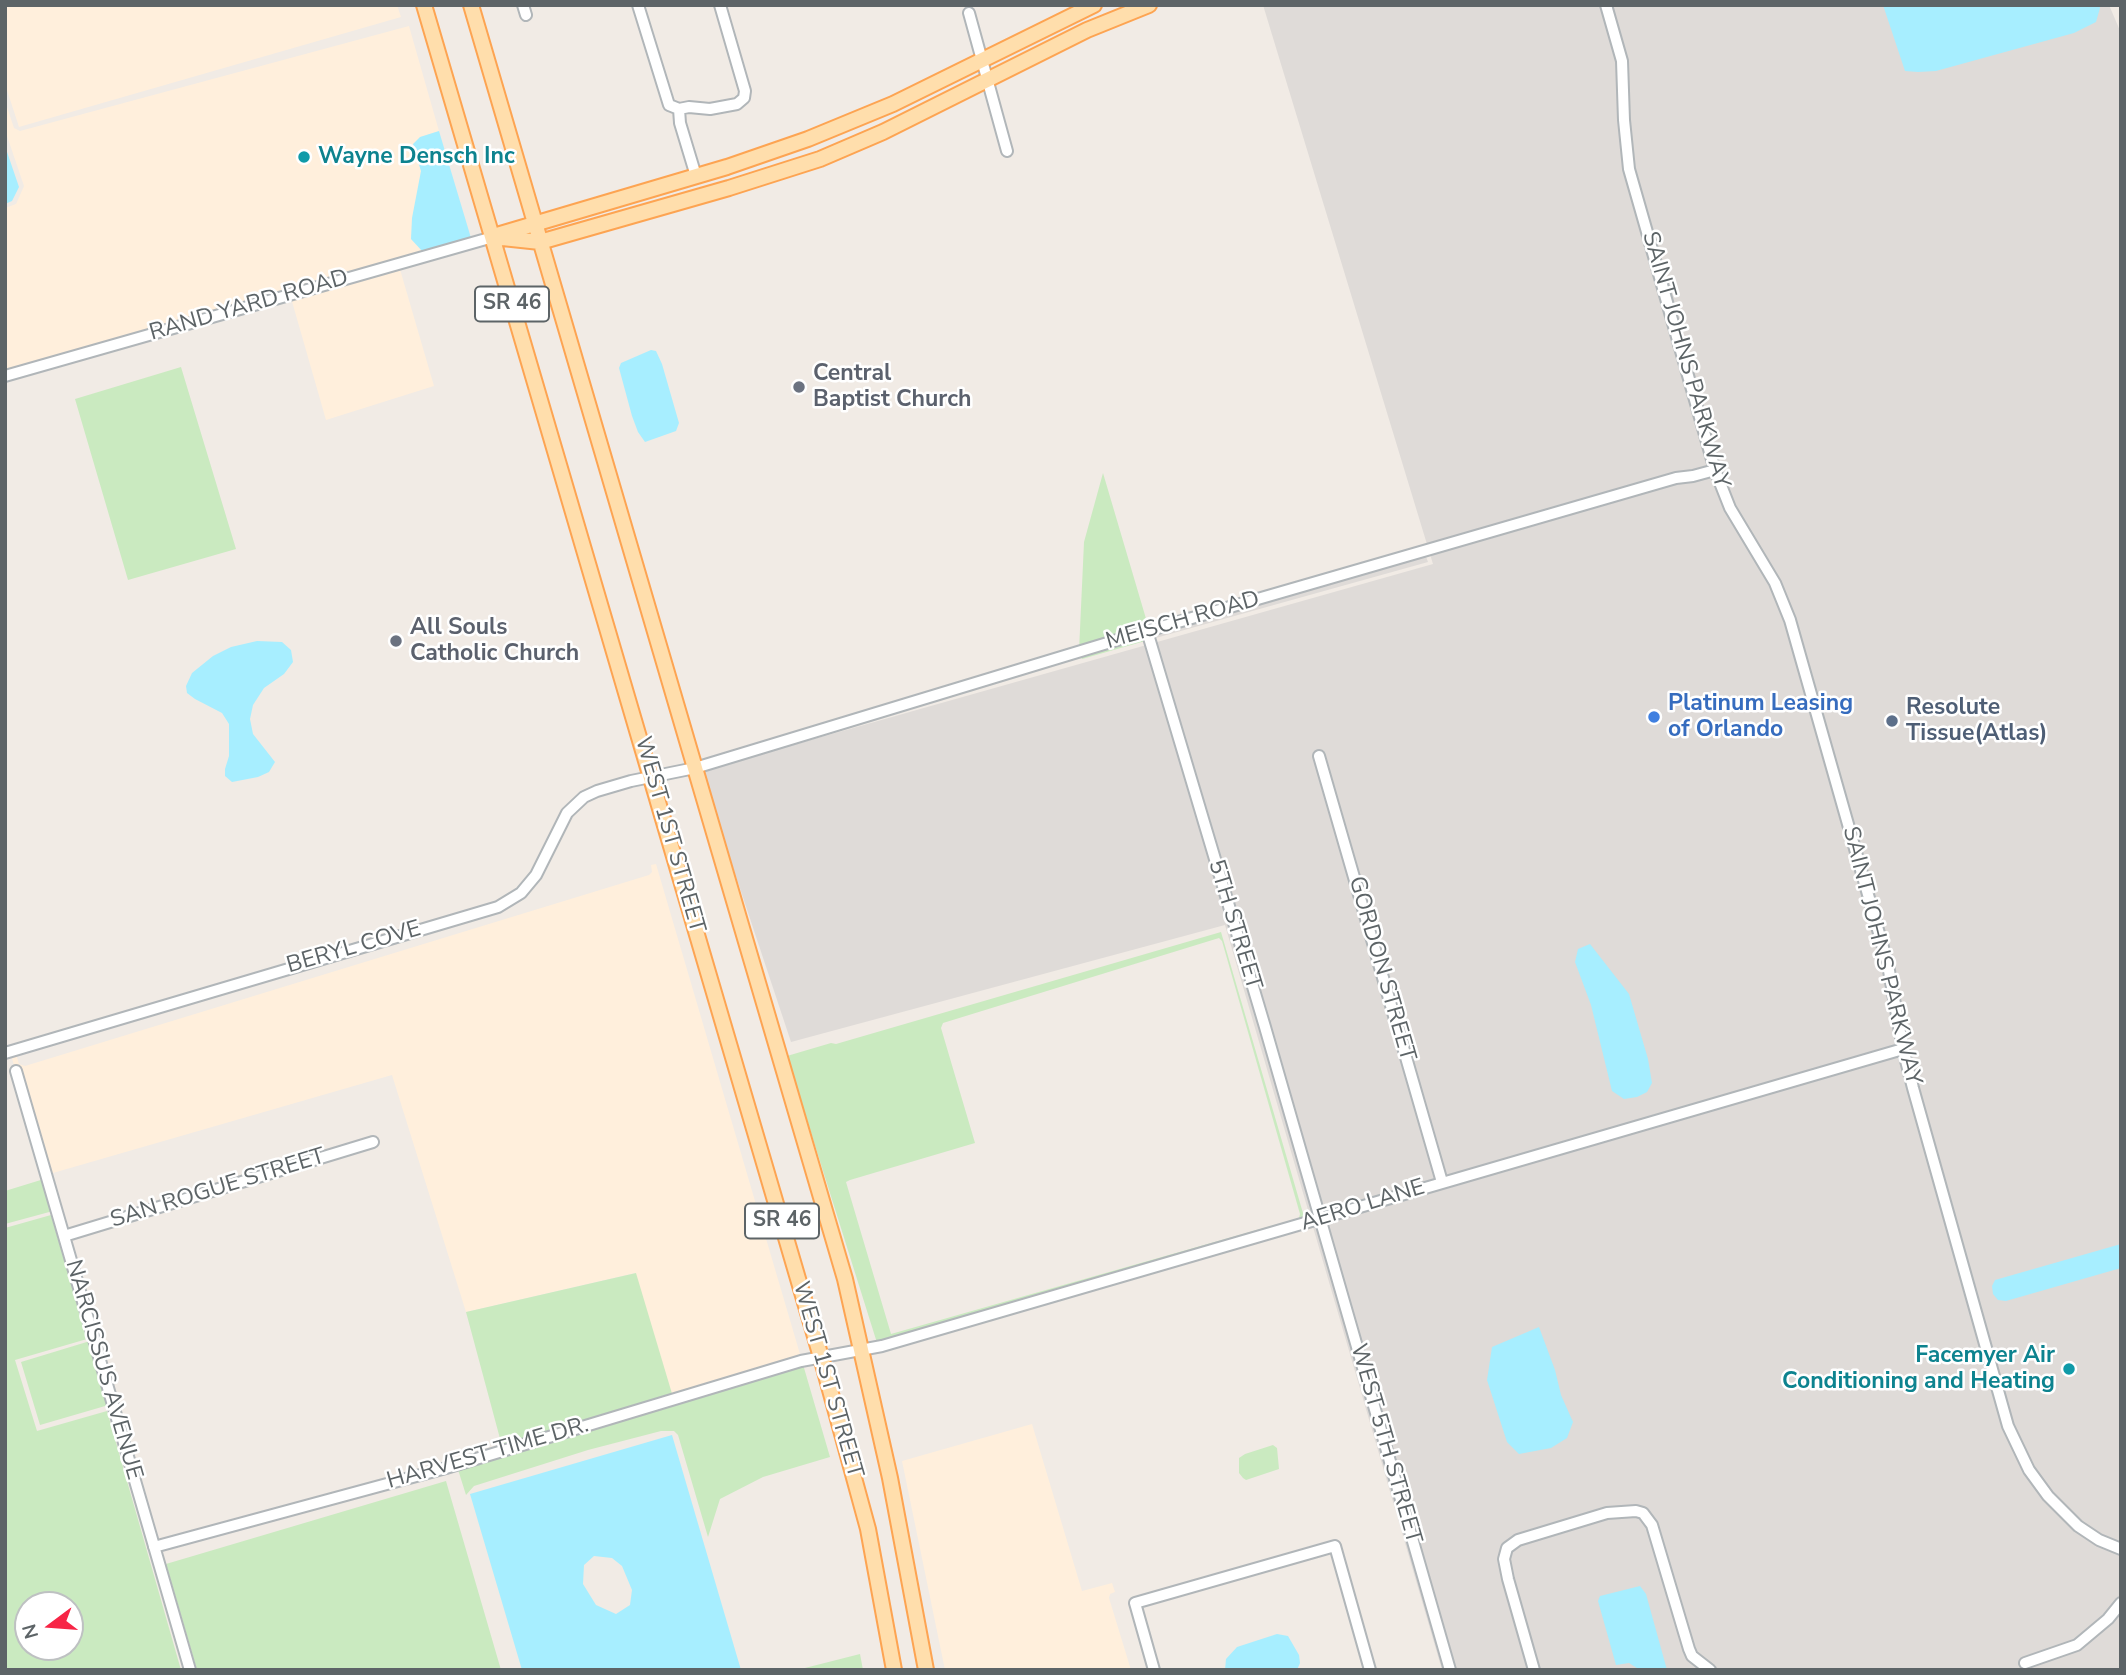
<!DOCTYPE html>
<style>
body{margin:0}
#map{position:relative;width:2126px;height:1675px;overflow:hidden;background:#f1ebe5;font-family:"Nunito Sans",sans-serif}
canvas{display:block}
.frame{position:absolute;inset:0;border:7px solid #5d6467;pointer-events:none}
.north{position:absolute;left:14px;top:1591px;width:70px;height:70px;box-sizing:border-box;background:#fff;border:2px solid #bec1c2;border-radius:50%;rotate:254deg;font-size:19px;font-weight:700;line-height:28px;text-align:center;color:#5d6467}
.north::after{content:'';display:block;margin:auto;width:24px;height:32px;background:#f72546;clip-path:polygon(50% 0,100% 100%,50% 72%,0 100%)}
</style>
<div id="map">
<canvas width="2126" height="1675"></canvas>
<div class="frame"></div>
<div class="north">N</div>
</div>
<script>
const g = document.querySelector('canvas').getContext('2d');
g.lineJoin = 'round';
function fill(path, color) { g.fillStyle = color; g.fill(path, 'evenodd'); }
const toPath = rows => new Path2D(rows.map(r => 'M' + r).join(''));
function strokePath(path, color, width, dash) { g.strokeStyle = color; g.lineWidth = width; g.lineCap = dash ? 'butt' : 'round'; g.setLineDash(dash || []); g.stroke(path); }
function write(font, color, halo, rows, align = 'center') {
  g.font = font + ' "Nunito Sans",sans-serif'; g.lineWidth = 5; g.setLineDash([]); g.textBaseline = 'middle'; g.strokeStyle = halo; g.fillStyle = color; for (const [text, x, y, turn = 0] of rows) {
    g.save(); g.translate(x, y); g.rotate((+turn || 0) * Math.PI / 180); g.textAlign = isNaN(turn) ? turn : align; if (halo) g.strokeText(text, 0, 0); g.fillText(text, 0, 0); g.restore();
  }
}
fill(toPath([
 [5,5,397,5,401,17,19,127,5,84],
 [409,26,439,131,421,137,416,157,421,171,411,239,423,252,397,259,434,386,326,420,289,291,5,372,5,208,16,204,24,186,5,130,5,101,14,128,20,131],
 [656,864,802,1361,673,1398,635,1273,466,1312,392,1075,46,1175,9,1048,14,1047,19,1064,25,1066,649,875,652,872,651,865],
 [1032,1424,1082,1591,1112,1583,1115,1592,1110,1594,1109,1598,1131,1670,945,1670,902,1461]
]), '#ffefdc');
fill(toPath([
 [1263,5,2109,5,2121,33,2121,1670,1442,1670,1225,925,791,1042,701,771,1433,564],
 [1424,551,1428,562,1152,639,1149,630]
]), '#dfdbd8');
fill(toPath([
 [181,367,236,549,128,580,75,399],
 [1103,473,1152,639,1082,659,1079,651,1084,542],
 [1221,932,1305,1220,878,1346,787,1056,831,1043,836,1044],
 [1219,938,1222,941,1300,1214,1299,1218,891,1334,846,1182,850,1180,975,1143,941,1028,943,1023],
 [44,1179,112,1404,40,1425,21,1362,90,1341,53,1211,5,1224,5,1191],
 [51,1215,87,1339,15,1360,37,1431,107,1411,181,1670,5,1670,5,1228],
 [28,1605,70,1605,70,1647,28,1647],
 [636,1273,673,1397,802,1361,830,1457,763,1477,720,1499,708,1537,678,1435,674,1431,661,1431,588,1450,474,1486,466,1495,455,1460,502,1446,466,1312],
 [1273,1445,1277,1448,1279,1469,1246,1480,1243,1478,1239,1473,1239,1458,1245,1454],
 [446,1481,501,1670,197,1670,166,1564],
 [860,1654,863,1670,797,1670]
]), '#caeac0');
fill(toPath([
 [1883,5,2099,5,2100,8,2096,22,2074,33,1936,71,1918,72,1905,71],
 [439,131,471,238,423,252,411,239,412,218,421,171,413,144,420,137],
 [5,146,19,187,12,201,5,204],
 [651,350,656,351,662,364,679,423,676,431,645,442,638,432,632,416,619,368,621,363],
 [257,641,282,642,291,650,293,662,284,674,264,688,253,705,250,719,253,734,275,762,269,772,258,777,232,782,225,776,225,769,229,756,229,724,222,713,195,699,187,693,186,686,192,673,213,656,231,647],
 [1590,944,1629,994,1648,1059,1652,1083,1647,1092,1637,1097,1624,1099,1612,1091,1591,1005,1575,962,1578,949],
 [2121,1244,2121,1268,2006,1301,1998,1300,1993,1294,1992,1286,1995,1280],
 [1539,1327,1555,1370,1561,1395,1573,1422,1567,1438,1551,1448,1519,1454,1507,1442,1487,1380,1492,1347],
 [672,1435,741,1670,522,1670,470,1494],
 [594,1556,612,1558,622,1566,632,1590,630,1605,616,1614,596,1605,583,1584,584,1565],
 [1640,1586,1646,1594,1667,1670,1640,1670,1629,1663,1616,1665,1598,1601,1600,1596],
 [1277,1634,1288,1636,1299,1655,1300,1663,1297,1670,1225,1670,1226,1659,1237,1647]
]), '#a7eeff');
const minor = toPath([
 [523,5,526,15],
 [638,5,669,105,679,109,689,107,710,109,737,104,744,98,745,91,720,5],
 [1606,5,1622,61,1624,120,1629,169,1715,470,1730,508,1775,583,1790,620,1888,965,1903,1049,1913,1088,2008,1426,2029,1470,2048,1496,2078,1526,2099,1540,2121,1549],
 [969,13,1007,151],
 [679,109,680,123,696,176],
 [5,376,493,237],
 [1147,631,1265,1027,1450,1670],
 [1319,756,1442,1182],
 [5,1053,498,907,521,893,536,875,567,813,584,797,597,791,631,781,695,768,1147,631,1676,478,1693,476,1715,470],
 [16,1071,190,1670],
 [64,1236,373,1142],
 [154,1547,446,1468,801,1361,882,1346,1903,1049],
 [2025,1663,2077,1645,2108,1619,2121,1603],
 [1154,1670,1135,1603,1335,1546,1370,1670],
 [1534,1670,1508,1579,1504,1559,1507,1548,1518,1540,1607,1513,1636,1511,1643,1513,1652,1525,1689,1649,1692,1656,1710,1670]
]);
const major = toPath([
 [424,5,821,1357,868,1529,894,1670],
 [471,5,845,1279,890,1478,926,1670],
 [497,235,727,167,808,139,893,104,1094,5],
 [493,237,540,242,729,188,820,159,883,132,1087,30,1149,5]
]);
strokePath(minor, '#b1b6b9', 14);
strokePath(major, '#fda452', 18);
strokePath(minor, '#fff', 10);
strokePath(major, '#ffdeac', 14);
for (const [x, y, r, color] of [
 [304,157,7,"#0f9aa8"],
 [799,387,7,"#6b7280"],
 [396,641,7,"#6b7280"],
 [1654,717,7,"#3f7fe0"],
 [1892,721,7,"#5c6f8a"],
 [2069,1369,7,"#0f9aa8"]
]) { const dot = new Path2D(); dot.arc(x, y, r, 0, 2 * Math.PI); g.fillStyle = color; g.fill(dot); strokePath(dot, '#fff', 2.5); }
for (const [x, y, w] of [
 [512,304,74],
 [782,1221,74]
]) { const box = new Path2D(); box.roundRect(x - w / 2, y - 17.5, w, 35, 5); g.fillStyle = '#fff'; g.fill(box); strokePath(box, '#5d6467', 2); }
write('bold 21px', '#5d6467', null, [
 ["SR 46",512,304],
 ["SR 46",782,1221]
]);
write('bold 23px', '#0d838f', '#fff', [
 ["Wayne Densch Inc",318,157],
 ["Facemyer Air",2055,1356,"right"],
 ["Conditioning and Heating",2055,1382,"right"]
], 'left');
write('23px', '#5d6467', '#fff', [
 ["RAND YARD ROAD",249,306,-16],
 ["SAINT JOHNS PARKWAY",1685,360,74],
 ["MEISCH ROAD",1183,621,-16],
 ["WEST 1ST STREET",669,835,74],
 ["5TH STREET",1234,925,73],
 ["BERYL COVE",354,948,-16],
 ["SAINT JOHNS PARKWAY",1881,956,76],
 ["GORDON STREET",1381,969,74],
 ["SAN ROGUE STREET",218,1189,-17],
 ["AERO LANE",1363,1206,-17],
 ["NARCISSUS AVENUE",103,1370,74],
 ["WEST 1ST STREET",827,1380,74],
 ["WEST 5TH STREET",1385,1444,74],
 ["HARVEST TIME DR.",488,1454,-16]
]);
write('bold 23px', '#5b616d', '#fff', [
 ["Central",813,374],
 ["Baptist Church",813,400],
 ["All Souls",410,628],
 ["Catholic Church",410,654]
], 'left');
write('bold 23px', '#366cbe', '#fff', [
 ["Platinum Leasing",1668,704],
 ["of Orlando",1668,730]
], 'left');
write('bold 23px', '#4e5e75', '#fff', [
 ["Resolute",1906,708],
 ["Tissue(Atlas)",1906,734]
], 'left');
</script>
